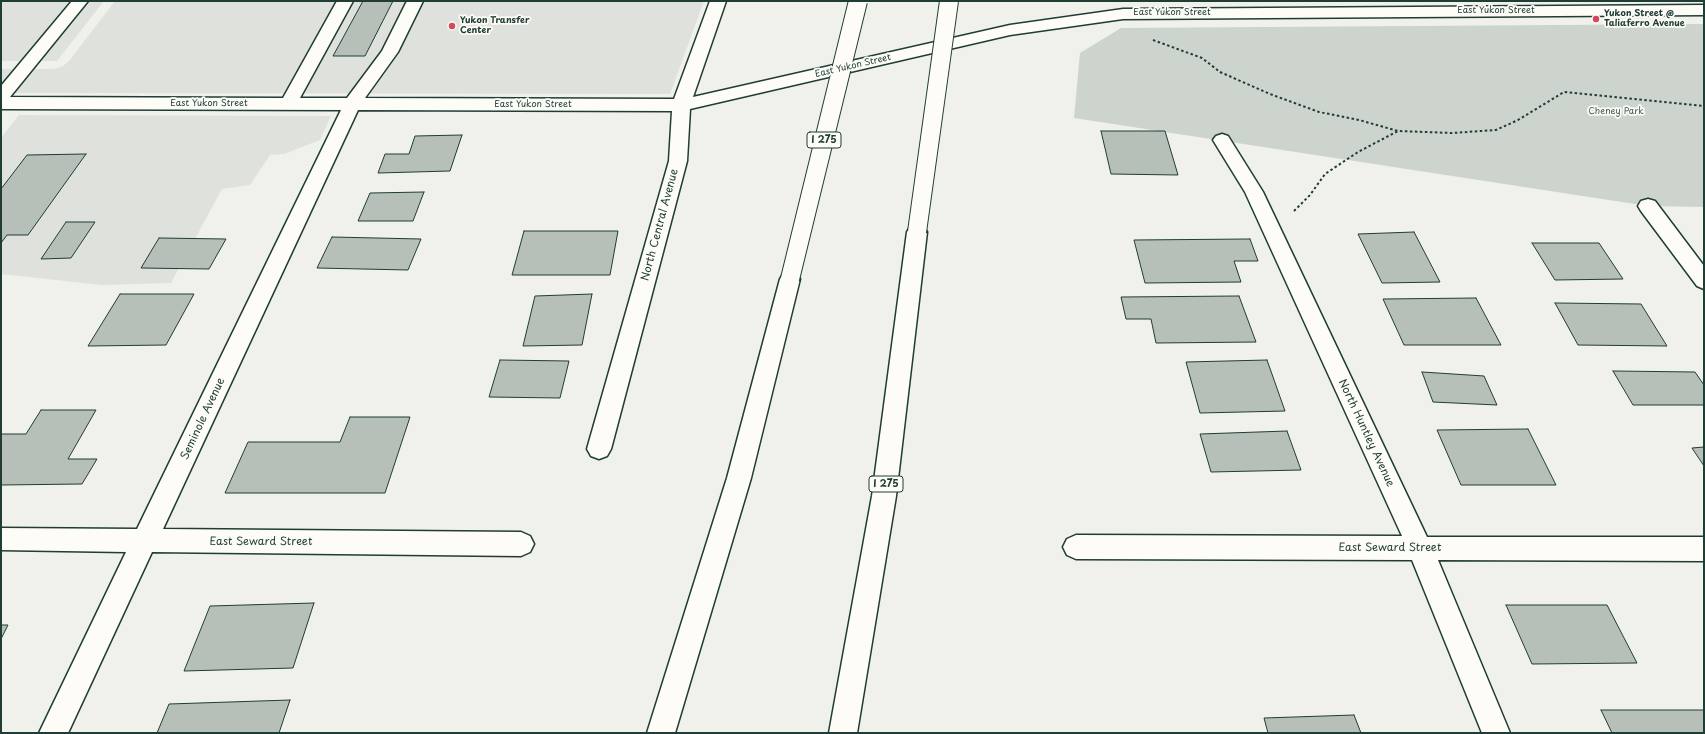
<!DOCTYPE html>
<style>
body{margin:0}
#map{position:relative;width:1705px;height:734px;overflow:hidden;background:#f0f1eb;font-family:"Playpen Sans",sans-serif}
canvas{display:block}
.frame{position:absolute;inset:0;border:2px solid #1f3d34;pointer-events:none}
</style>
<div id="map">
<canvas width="1705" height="734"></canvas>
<div class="frame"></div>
</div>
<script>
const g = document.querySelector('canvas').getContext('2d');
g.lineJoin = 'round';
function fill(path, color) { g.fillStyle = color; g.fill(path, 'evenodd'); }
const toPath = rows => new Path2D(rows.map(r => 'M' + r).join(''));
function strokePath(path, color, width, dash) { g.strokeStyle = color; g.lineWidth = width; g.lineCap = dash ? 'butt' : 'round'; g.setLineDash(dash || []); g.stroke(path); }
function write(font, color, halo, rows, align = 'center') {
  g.font = font + ' "Playpen Sans",sans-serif'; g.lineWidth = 3.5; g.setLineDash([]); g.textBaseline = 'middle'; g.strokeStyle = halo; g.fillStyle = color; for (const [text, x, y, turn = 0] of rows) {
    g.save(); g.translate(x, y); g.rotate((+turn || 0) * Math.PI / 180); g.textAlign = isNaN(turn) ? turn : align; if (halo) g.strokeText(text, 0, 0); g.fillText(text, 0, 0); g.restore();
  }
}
fill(toPath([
 [1,1,104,1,57,61,1,61],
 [115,1,704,1,670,94,1,93,1,69,54,69,63,66,69,61],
 [19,115,331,116,320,140,284,154,270,155,250,185,222,189,171,283,102,285,1,274,1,138]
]), '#dfe2dc');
fill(toPath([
 [1704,24,1704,207,1648,206,1074,118,1080,53,1121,28]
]), '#cdd3cd');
const building = toPath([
 [363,1,393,1,365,56,333,56,363,1],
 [1101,131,1165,131,1178,175,1111,174,1101,131],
 [462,135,450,171,378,173,385,154,409,154,415,136,462,135],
 [86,154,28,235,7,235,1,243,1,189,27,155,86,154],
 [424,192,413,221,358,221,370,193,424,192],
 [66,222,95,222,71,258,41,259,66,222],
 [524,231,618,231,610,275,512,275,524,231],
 [1414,232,1440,282,1382,283,1358,234,1414,232],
 [332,237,421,239,408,270,317,268,332,237],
 [159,238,226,239,209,269,141,268,159,238],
 [1250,239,1258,261,1234,261,1241,282,1145,283,1134,240,1250,239],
 [1532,243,1599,243,1623,279,1555,280,1532,243],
 [120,294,194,294,166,345,88,346,120,294],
 [592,294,582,345,523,346,535,296,592,294],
 [1239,296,1256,342,1156,343,1151,319,1126,319,1121,297,1239,296],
 [1476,298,1501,345,1404,345,1383,299,1476,298],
 [1555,303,1641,304,1667,346,1578,345,1555,303],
 [500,360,569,361,560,398,489,397,500,360],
 [1267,360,1285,411,1200,413,1186,362,1267,360],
 [1613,371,1695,372,1704,385,1704,405,1633,405,1613,371],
 [1422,372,1484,376,1497,405,1433,402,1422,372],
 [41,410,96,410,68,459,97,459,82,484,1,485,1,434,26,434,41,410],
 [350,417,410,417,385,493,225,493,248,442,340,442,350,417],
 [1528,429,1556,485,1461,485,1437,430,1528,429],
 [1287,431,1301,470,1211,472,1200,434,1287,431],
 [1704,447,1704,466,1692,448,1704,447],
 [314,603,293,668,184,671,210,606,314,603],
 [1506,605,1607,605,1637,663,1532,664,1506,605],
 [1,625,8,625,1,639,1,625],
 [290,700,279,733,157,733,169,704,290,700],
 [1601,710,1704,710,1704,733,1612,733,1601,710],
 [1354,715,1361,733,1268,733,1264,718,1354,715]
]);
fill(building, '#b6bfb8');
strokePath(building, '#1f3d34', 1);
const minor = toPath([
 [72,1,88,1,10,97,283,98,337,1,353,1,300,98,347,98,382,51,407,1,423,1,398,52,365,98,674,99,710,1,726,1,693,97,1010,25,1123,9,1704,5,1704,15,1123,19,1010,35,690,109,687,161,611,449,607,456,599,459,591,456,587,449,669,161,672,111,358,110,163,529,521,532,530,536,534,544,530,552,521,556,152,552,68,733,39,733,126,552,1,550,1,528,137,529,341,110,1,109,1,86,72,1],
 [1222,134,1228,136,1263,192,1427,537,1704,537,1704,561,1438,560,1510,733,1482,733,1412,560,1076,559,1067,555,1063,547,1067,539,1076,535,1402,536,1245,192,1213,140,1216,136,1222,134],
 [1648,199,1655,201,1704,266,1704,289,1697,286,1641,211,1638,206,1641,201,1648,199]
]);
const highway = toPath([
 [917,225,924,227,927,232,896,496,857,733,829,733,872,496,907,232,910,227,917,225],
 [790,271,797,274,800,279,751,478,675,733,647,733,727,478,780,279,783,274,790,271]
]);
strokePath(minor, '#1f3d34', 3);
strokePath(highway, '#1f3d34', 3);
strokePath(toPath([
 [1153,40,1202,58,1220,72,1270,94,1319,112,1359,120,1398,131,1452,133,1496,130,1518,120,1564,92,1704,106],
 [1294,211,1310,195,1325,174,1358,152,1398,131]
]), '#1f3d34', 2, [2.5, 2.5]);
fill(minor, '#fdfcf7');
fill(highway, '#fdfcf7');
const highwayBridge = toPath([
 [917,232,949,1],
 [790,279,858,1]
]);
strokePath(highwayBridge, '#1f3d34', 20, []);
strokePath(highwayBridge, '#fdfcf7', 18);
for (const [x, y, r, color] of [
 [1596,19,4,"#d1495b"],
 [452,26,4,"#d1495b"]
]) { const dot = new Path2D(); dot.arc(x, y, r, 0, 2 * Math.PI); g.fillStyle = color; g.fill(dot); strokePath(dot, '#fdfcf7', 1.5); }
write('9px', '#1f3d34', '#fdfcf7', [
 ["East Yukon Street",1496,11],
 ["East Yukon Street",1172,13],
 ["East Yukon Street",853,66,-13],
 ["East Yukon Street",209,104],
 ["East Yukon Street",533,105]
]);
write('bold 9px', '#1f3d34', '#fdfcf7', [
 ["Yukon Street @",1604,14],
 ["Taliaferro Avenue",1604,24],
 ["Yukon Transfer",460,21],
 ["Center",460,31]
], 'left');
write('9px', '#425b53', '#fdfcf7', [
 ["Cheney Park",1616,112]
]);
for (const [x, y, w] of [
 [824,140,34],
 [886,484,34]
]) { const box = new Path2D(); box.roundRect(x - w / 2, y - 8, w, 16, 3); g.fillStyle = '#fdfcf7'; g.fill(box); strokePath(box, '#1f3d34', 1); }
write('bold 10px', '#1f3d34', null, [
 ["I 275",824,140],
 ["I 275",886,484]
]);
write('11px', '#1f3d34', '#fdfcf7', [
 ["North Central Avenue",660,225,-75],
 ["Seminole Avenue",203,419,-65],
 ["North Huntley Avenue",1366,433,65],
 ["East Seward Street",261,542],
 ["East Seward Street",1390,548]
]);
</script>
